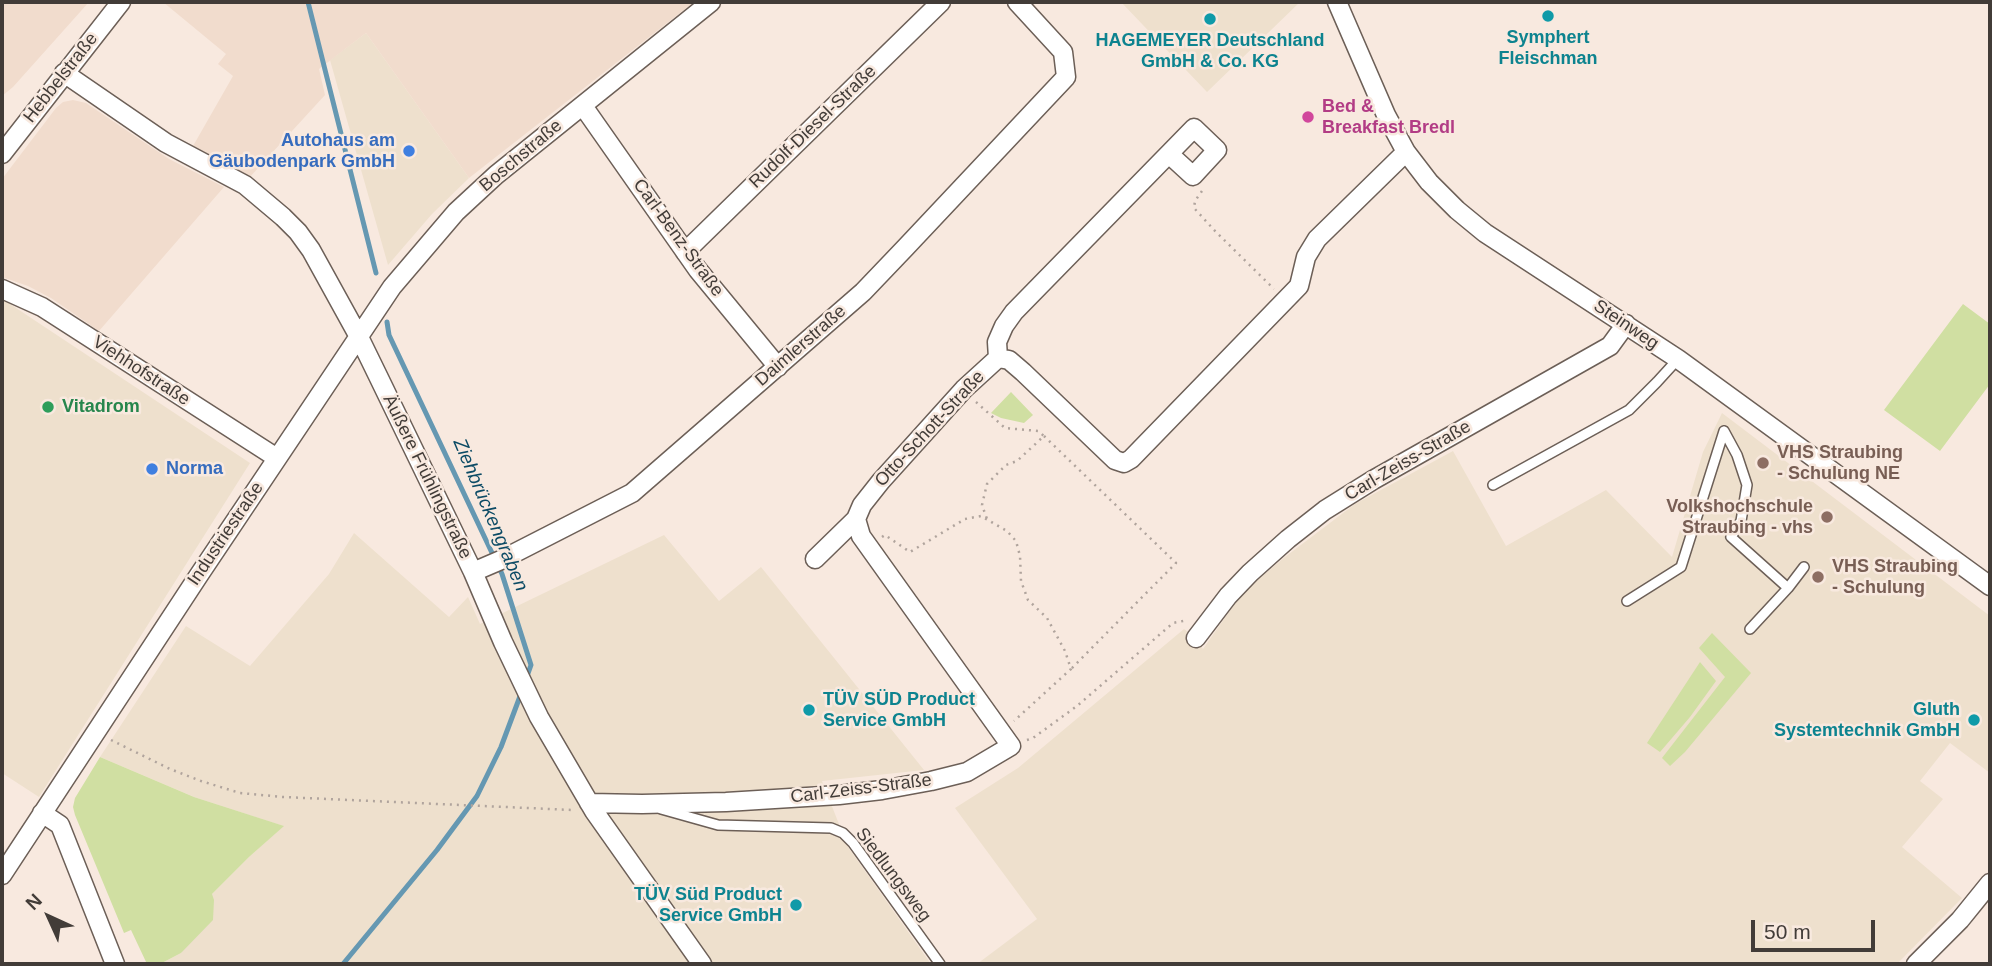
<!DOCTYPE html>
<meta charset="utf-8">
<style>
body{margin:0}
#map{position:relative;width:1992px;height:966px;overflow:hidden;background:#f8e9df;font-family:Arial,sans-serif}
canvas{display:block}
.frame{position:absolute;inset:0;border:4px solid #423c38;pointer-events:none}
.north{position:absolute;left:14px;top:882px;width:70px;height:70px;-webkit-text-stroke:5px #f8e9df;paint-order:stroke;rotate:315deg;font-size:19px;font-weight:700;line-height:28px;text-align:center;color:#423c38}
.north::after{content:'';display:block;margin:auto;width:24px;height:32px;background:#423c38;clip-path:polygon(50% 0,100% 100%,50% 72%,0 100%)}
.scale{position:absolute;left:1751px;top:920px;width:124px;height:32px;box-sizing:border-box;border:4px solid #423c38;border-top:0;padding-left:9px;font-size:21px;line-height:24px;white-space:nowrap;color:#423c38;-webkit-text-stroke:5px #f8e9df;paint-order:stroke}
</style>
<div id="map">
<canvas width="1992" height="966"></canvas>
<div class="frame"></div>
<div class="north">N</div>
<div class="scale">50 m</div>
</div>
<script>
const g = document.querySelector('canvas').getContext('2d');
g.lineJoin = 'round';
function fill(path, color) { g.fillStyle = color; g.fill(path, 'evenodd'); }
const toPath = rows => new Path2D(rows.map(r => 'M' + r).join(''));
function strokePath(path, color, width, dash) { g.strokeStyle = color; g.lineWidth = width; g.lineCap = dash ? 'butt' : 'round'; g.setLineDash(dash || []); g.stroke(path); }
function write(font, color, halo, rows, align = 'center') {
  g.font = font + ' Arial,sans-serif'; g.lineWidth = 5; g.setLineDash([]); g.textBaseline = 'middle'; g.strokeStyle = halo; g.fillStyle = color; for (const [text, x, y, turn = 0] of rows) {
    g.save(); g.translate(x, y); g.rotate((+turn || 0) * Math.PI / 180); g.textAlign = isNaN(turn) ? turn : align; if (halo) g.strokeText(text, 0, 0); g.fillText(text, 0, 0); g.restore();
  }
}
fill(toPath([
 [1121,2,1300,2,1207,92],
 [366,33,469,178,432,214,388,265,330,60],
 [2,300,10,304,250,463,39,797,2,773],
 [1722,413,1990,616,1990,773,1950,743,1920,781,1943,799,1902,847,1962,898,1897,964,977,964,1037,919,955,808,1018,768,1184,629,1196,638,1203,649,1243,592,1285,557,1355,504,1453,451,1506,546,1606,490,1672,557,1703,452],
 [354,533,449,617,468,597,480,624,664,535,719,601,761,567,924,770,822,781,848,847,931,964,160,964,181,953,212,894,249,857,283,826,194,797,100,757,186,626,250,666,329,574]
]), '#eee0cd');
fill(toPath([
 [2,2,89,2,13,87,2,96],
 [163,2,694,2,469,178,366,33,319,69,325,95,249,178,226,163,193,146,233,76,218,64,226,54],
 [73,100,86,103,169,159,224,187,99,331,51,298,28,286,2,277,2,179,56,108,63,102]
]), '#f1dccd');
fill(toPath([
 [1963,304,1990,324,1990,384,1940,451,1884,410],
 [1011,392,1033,415,1024,423,1001,418,991,413],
 [1712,633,1751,673,1685,752,1670,766,1662,758,1725,677,1699,648],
 [1700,662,1716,681,1690,717,1660,752,1647,743],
 [100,757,194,797,284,826,249,857,212,894,214,900,213,920,181,953,160,964,147,964,131,930,124,933,75,815,73,807,75,798]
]), '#d0dfa2');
strokePath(toPath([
 [308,2,376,273],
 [387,322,389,335,502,574,531,665,526,679],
 [343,964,437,850,477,796,501,747,522,691]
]), '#6598b2', 5);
const lane = toPath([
 [1724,431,1737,455,1747,485,1741,521,1731,537,1788,588,1750,629],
 [1493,485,1629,410,1657,382,1678,359],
 [1788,588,1804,567],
 [1627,601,1681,567,1724,431],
 [661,809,718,825,831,828,843,833,853,843,940,964]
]);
const street = toPath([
 [1337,2,1386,115,1406,152,1429,182,1457,210,1485,233,1678,359,1990,586],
 [64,73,166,143,245,185,283,217,298,232,311,250,359,337,379,378,473,572,503,642,539,717,594,811,702,964],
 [583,106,698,270,778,367],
 [2,154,121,2],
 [685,252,941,2],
 [2,289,42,307,277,458],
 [998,358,997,342,1004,326,1014,312,1194,128,1217,150,1193,176,1169,154],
 [815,559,856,519],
 [473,572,501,560,632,493,863,292,906,247,1066,77,1063,52,1017,2],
 [1196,638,1228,596,1250,573,1288,539,1325,510,1373,480,1610,346,1626,324],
 [589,803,642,804,726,802,839,795,882,790,931,781,967,772,1011,746,861,536,856,519,862,505,881,481,964,389,998,358,1009,360,1023,372,1115,460,1124,463,1131,459,1299,286,1306,257,1317,239,1406,152],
 [42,813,60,825,115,964],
 [2,875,199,575,392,287,456,212,496,175,711,2],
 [1916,964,1960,920,1990,883]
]);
strokePath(lane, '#6c5f57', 12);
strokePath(street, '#6c5f57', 21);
strokePath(toPath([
 [1202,191,1195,201,1194,208,1215,231,1274,289],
 [976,402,1005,428,1038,431,1044,436,1017,461,1006,465,987,484,982,505,987,519],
 [1044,436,1176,563,1071,669],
 [882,537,885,535,910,552,965,519,981,516,1007,531,1016,541,1020,556,1021,581,1028,600,1047,618,1065,651,1071,669,1014,721],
 [111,740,170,769,201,781,240,793,283,797,572,810],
 [1027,740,1033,738,1077,706,1173,623,1188,620]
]), '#b0a49d', 2.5, [2, 5]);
strokePath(lane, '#fff', 9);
strokePath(street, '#fff', 18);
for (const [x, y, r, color] of [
 [1548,16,7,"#0f9aa8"],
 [1210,19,7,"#0f9aa8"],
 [1308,117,7,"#d1479c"],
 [409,151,7,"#3f7fe0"],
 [48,407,7,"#2e9e5b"],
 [1763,463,7,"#8d6e63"],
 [152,469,7,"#3f7fe0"],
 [1827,517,7,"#8d6e63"],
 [1818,577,7,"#8d6e63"],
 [809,710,7,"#0f9aa8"],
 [1974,720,7,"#0f9aa8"],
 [796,905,7,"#0f9aa8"]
]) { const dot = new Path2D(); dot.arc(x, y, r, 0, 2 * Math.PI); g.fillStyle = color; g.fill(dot); strokePath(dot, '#f8e9df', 2.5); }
write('bold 18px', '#0d838f', '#f8e9df', [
 ["Symphert",1548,38],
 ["Fleischman",1548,59],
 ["HAGEMEYER Deutschland",1210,41],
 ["GmbH & Co. KG",1210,62],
 ["TÜV SÜD Product",823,700,"left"],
 ["Service GmbH",823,721,"left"],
 ["Gluth",1960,710,"right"],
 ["Systemtechnik GmbH",1960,731,"right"],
 ["TÜV Süd Product",782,895,"right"],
 ["Service GmbH",782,916,"right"]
]);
write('18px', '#423c38', '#f8e9df', [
 ["Hebbelstraße",61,78,-52],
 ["Rudolf-Diesel-Straße",813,127,-44],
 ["Boschstraße",521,156,-40],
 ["Carl-Benz-Straße",678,238,54],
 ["Steinweg",1626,325,34],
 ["Daimlerstraße",801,346,-41],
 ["Viehhofstraße",141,371,33],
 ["Otto-Schott-Straße",930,429,-47],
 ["Carl-Zeiss-Straße",1408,461,-30],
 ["Äußere Frühlingstraße",427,477,64],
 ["Industriestraße",226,534,-56],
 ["Carl-Zeiss-Straße",861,789,-7],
 ["Siedlungsweg",893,875,53]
]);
write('bold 18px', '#b23c85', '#f8e9df', [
 ["Bed &",1322,107],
 ["Breakfast Bredl",1322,128]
], 'left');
write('bold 18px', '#366cbe', '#f8e9df', [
 ["Autohaus am",395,141],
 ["Gäubodenpark GmbH",395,162],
 ["Norma",166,469,"left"]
], 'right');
write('bold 18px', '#27864d', '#f8e9df', [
 ["Vitadrom",62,407]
], 'left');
write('bold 18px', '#785e54', '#f8e9df', [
 ["VHS Straubing",1777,453],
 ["- Schulung NE",1777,474],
 ["Volkshochschule",1813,507,"right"],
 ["Straubing - vhs",1813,528,"right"],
 ["VHS Straubing",1832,567],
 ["- Schulung",1832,588]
], 'left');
write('italic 19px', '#0c4b65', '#f8e9df', [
 ["Ziehbrückengraben",490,515,67]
]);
</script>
